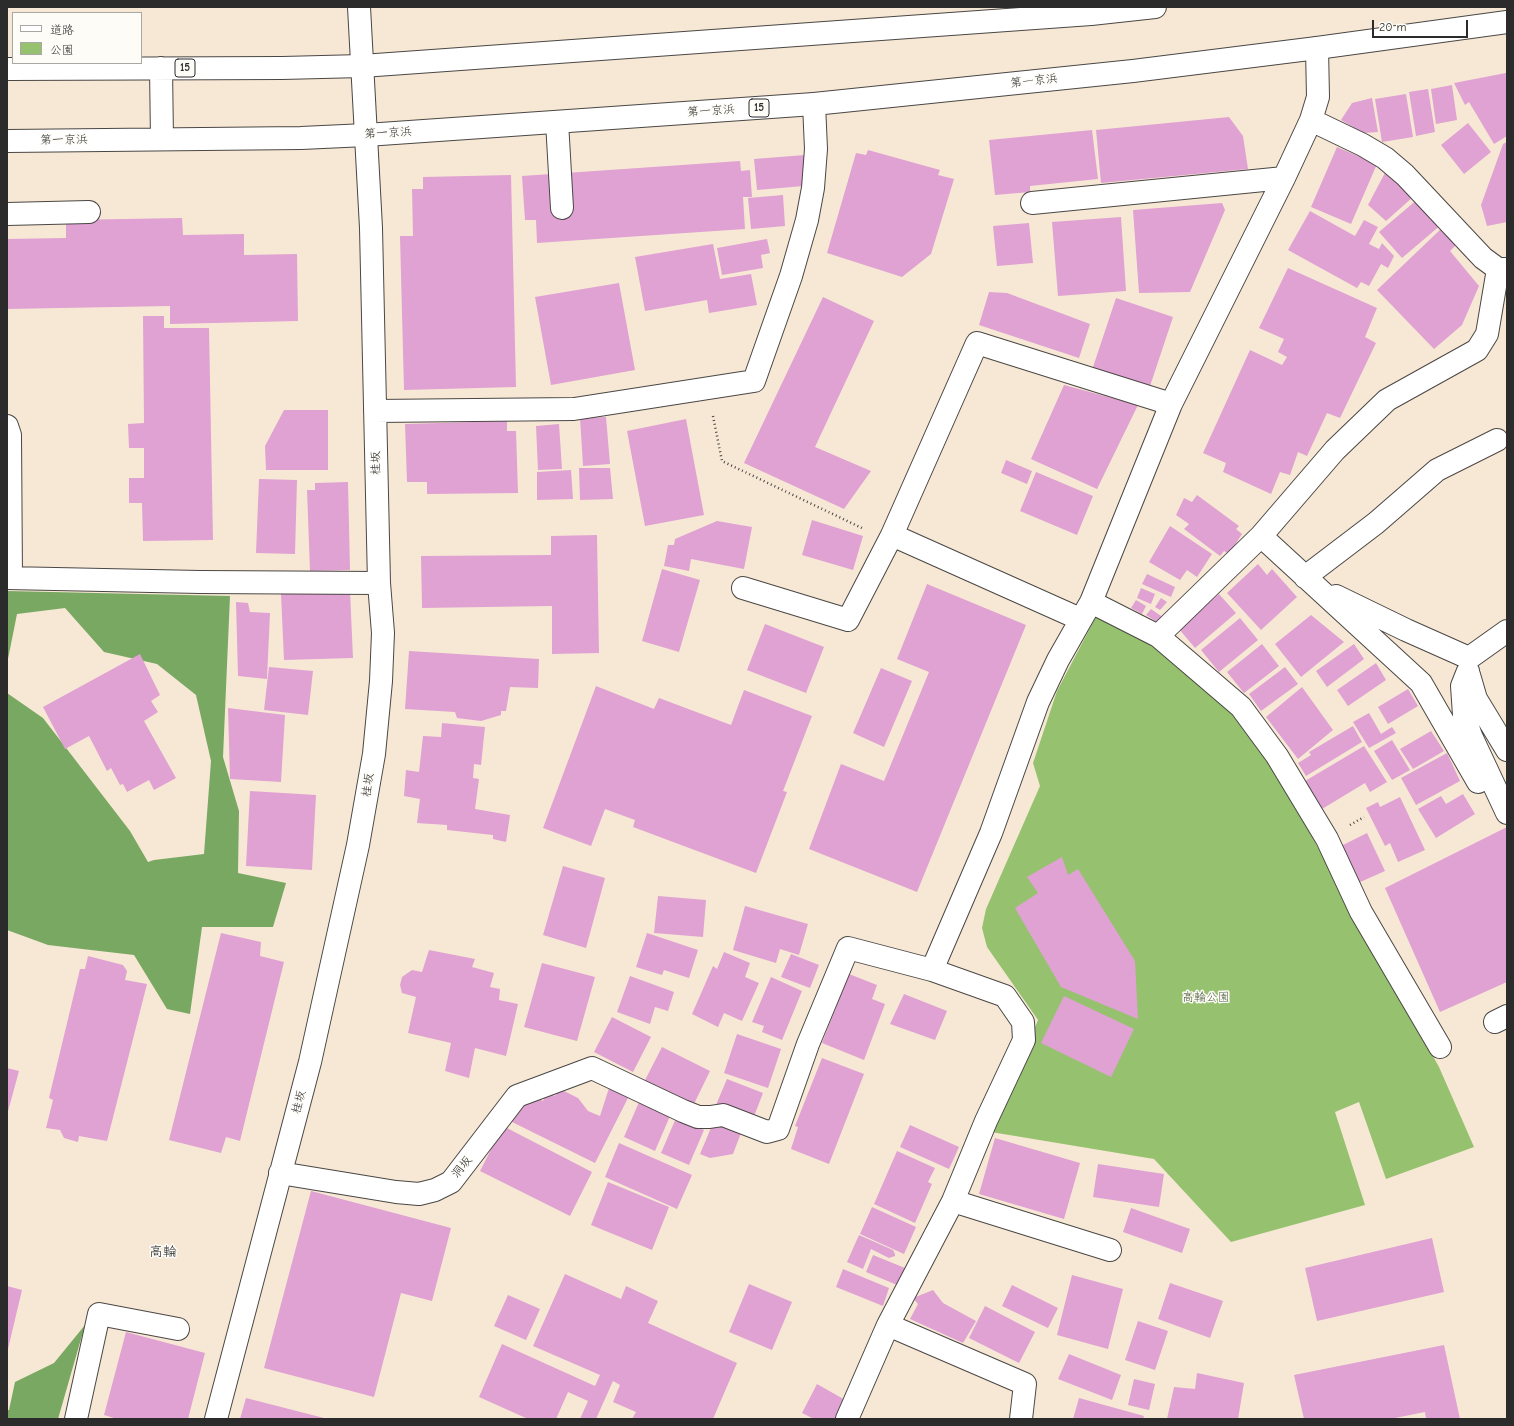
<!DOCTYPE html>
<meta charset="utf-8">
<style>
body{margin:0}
#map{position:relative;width:1514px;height:1426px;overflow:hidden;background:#f7e8d5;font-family:"Comic Neue","Klee One",sans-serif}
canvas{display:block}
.frame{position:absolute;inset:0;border:8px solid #2b2b2b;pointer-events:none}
.legend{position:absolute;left:12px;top:12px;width:130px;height:52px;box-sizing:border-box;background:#fdfcf7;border:1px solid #a9a8a5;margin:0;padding:5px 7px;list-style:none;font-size:12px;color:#2b2b2b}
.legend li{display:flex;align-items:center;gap:8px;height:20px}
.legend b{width:20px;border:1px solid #a9a8a5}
.scale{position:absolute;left:1372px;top:20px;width:96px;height:18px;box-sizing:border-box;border:2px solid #2b2b2b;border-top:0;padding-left:5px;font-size:12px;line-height:14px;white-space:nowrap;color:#2b2b2b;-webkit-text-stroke:3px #fdfcf7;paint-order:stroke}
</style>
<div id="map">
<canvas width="1514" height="1426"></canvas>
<div class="frame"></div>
<ul class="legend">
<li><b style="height:5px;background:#fff"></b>道路</li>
<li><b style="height:11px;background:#96c26f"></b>公園</li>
</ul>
<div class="scale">20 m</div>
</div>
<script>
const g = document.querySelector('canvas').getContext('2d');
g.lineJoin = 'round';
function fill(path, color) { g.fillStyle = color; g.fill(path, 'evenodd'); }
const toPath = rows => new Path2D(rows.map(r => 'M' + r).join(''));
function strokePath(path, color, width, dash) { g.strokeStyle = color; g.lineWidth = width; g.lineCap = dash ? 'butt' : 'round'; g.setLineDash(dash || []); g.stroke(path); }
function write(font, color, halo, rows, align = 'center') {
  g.font = font + ' "Comic Neue","Klee One",sans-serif'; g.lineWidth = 3; g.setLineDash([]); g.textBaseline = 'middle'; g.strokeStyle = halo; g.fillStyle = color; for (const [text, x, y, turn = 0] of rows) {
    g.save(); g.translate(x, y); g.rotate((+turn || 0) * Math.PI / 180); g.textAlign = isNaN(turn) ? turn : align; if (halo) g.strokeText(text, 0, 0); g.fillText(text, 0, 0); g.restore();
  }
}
fill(toPath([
 [1099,611,1152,639,1236,710,1292,800,1362,929,1439,1067,1474,1147,1386,1179,1359,1102,1335,1112,1365,1205,1231,1242,1154,1159,991,1132,1038,1020,987,947,982,928,986,909,1040,786,1033,763,1057,691]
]), '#96c26f');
fill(toPath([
 [7,591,230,596,223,757,239,811,238,873,286,883,273,927,202,927,190,1014,167,1009,134,955,48,945,7,930,7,693,43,718,130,831,148,862,154,860,204,854,211,761,196,695,157,664,104,652,65,608,17,614,7,664],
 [85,1325,58,1419,7,1419,7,1410,9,1410,15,1382,54,1363]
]), '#78a862');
fill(toPath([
 [1506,73,1507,136,1494,144,1469,102,1465,105,1454,83],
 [1452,85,1457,120,1436,124,1431,89],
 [1428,89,1435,132,1416,136,1409,92],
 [1406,94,1413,137,1382,142,1375,99],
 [1372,98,1378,132,1363,133,1341,120,1352,103],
 [1229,117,1243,136,1248,169,1101,183,1096,130],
 [1468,123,1491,152,1464,174,1441,145],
 [1092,130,1098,179,1030,186,1030,192,995,195,989,140],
 [1507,142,1507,222,1487,226,1481,205,1503,144],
 [1337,147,1377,164,1351,224,1311,207],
 [868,150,940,170,938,175,954,179,931,254,902,277,827,253,856,153,866,155],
 [805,155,806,168,803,169,804,186,757,190,754,159],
 [740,161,741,171,750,170,752,197,743,197,745,229,537,243,536,220,525,220,522,176],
 [1387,169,1413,197,1386,221,1368,205],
 [511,175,516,387,404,390,400,236,413,236,412,189,423,189,423,177],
 [783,195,785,226,751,229,748,198],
 [1419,198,1442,224,1402,258,1379,232],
 [1222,203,1225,210,1190,292,1139,293,1133,210],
 [1310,211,1355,236,1364,220,1378,227,1369,244,1379,249,1382,243,1394,256,1388,268,1381,264,1369,286,1361,282,1357,288,1288,250],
 [1121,217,1126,291,1058,296,1052,222],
 [182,218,183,235,244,234,244,255,297,254,298,321,170,324,170,306,7,309,7,239,66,238,66,220],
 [1029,223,1033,263,997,266,993,226],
 [1443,227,1459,242,1450,251,1479,286,1462,325,1434,349,1377,290],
 [767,239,770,253,761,255,763,268,722,275,717,248],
 [713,244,720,279,751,274,757,305,709,313,707,300,645,311,635,257],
 [1288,268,1377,308,1365,337,1376,343,1340,418,1327,413,1307,456,1298,452,1290,475,1280,472,1271,494,1223,472,1226,463,1203,453,1250,350,1282,365,1287,357,1278,352,1284,339,1259,328],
 [619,283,635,370,551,385,535,297],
 [989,292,1007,293,1090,324,1079,358,979,325],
 [823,297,874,321,815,447,871,471,844,509,744,463],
 [1116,298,1173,317,1149,389,1092,370],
 [143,316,164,316,164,328,209,328,213,540,143,541,142,503,129,503,129,478,144,478,144,448,129,448,128,424,144,423],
 [1064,385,1138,405,1097,489,1031,459],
 [284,410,328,410,328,470,266,470,265,446],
 [606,417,610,464,583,466,580,418],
 [686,419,704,515,645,526,627,431],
 [507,421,507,431,516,431,518,493,427,494,427,482,407,482,405,424],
 [559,424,562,469,538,470,536,426],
 [1006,460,1032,471,1027,484,1001,473],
 [579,468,610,468,613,499,580,500],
 [571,470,573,499,537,500,537,472],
 [1036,472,1093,496,1077,535,1020,511],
 [259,479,297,480,295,554,256,553],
 [348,482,350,570,310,571,307,490,315,490,315,483],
 [1197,495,1239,526,1236,529,1242,534,1229,554,1224,551,1220,556,1184,529,1189,524,1176,515,1184,498,1192,502],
 [812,520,863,536,853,570,802,555],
 [717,521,752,527,744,569,691,559,689,571,664,566,668,545,674,545,675,539],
 [1170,526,1212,554,1197,577,1187,570,1180,580,1149,562],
 [597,535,599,653,552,654,552,606,422,608,421,556,551,555,551,536],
 [1258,564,1267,575,1272,569,1297,597,1261,630,1227,593],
 [662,569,700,580,679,652,642,641],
 [1147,574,1175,587,1171,597,1142,584],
 [927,584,1026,625,917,892,809,849,841,764,884,781,929,672,897,659],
 [1141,588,1155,594,1151,604,1137,598],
 [350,591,353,658,284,660,281,594],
 [1219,594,1236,613,1195,648,1179,629],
 [1161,598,1167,602,1160,610,1155,607],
 [1136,600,1146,606,1142,614,1131,608],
 [236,602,248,603,250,612,270,613,267,679,238,676],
 [1151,609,1164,618,1160,624,1146,615],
 [1311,615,1344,642,1301,677,1275,644],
 [1240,618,1258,640,1219,672,1201,650],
 [765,624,824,647,806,693,747,670],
 [1262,644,1279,666,1244,693,1227,672],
 [1354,644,1364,659,1327,687,1316,671],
 [409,651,539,659,538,688,510,687,506,711,501,711,501,715,481,721,457,718,455,712,405,709],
 [140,654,160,695,151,701,158,712,144,721,176,778,154,790,149,780,127,792,123,784,120,785,111,768,107,771,89,736,65,749,43,707],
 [1376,663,1386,680,1348,706,1337,690],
 [269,667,313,671,308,715,264,710],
 [1285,667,1298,684,1261,711,1249,694],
 [881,668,912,681,884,747,853,733],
 [596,686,654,709,659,698,731,725,744,690,812,716,783,791,787,792,756,873,633,827,635,820,605,809,591,846,543,828],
 [1302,687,1333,730,1298,759,1266,717],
 [1408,689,1418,706,1388,724,1378,707],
 [228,708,285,715,281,782,230,779],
 [1369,713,1381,734,1392,727,1396,733,1369,748,1353,722],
 [442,723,485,727,481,765,474,764,473,778,479,779,475,809,510,815,506,842,493,839,493,835,447,830,447,825,417,823,420,799,404,796,406,770,419,772,423,736,441,737],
 [1353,726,1362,742,1306,776,1298,763,1311,755,1309,752],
 [1431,731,1444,751,1413,769,1400,749],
 [1392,740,1410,770,1392,780,1374,751],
 [1364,746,1387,782,1370,792,1365,783,1322,809,1305,781],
 [1447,753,1460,781,1416,805,1401,778],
 [250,791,316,795,312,870,246,866],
 [1463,794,1475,814,1436,838,1418,809,1441,796,1446,804],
 [1400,797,1425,850,1398,862,1390,843,1385,846,1366,808,1378,802,1380,807],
 [1507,827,1507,982,1440,1012,1385,888],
 [1367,833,1385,871,1358,883,1341,846],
 [1062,857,1068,875,1078,869,1135,961,1138,1019,1061,987,1015,908,1038,893,1027,877],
 [563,866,605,878,586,948,543,935],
 [658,896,706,900,703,937,654,933],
 [745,906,808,924,799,955,780,949,776,963,733,950],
 [221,933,261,942,260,956,284,962,240,1141,226,1137,221,1153,169,1140],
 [647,933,698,950,689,978,664,970,662,975,636,967],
 [429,950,475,959,472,967,494,973,490,987,500,989,499,1000,518,1004,506,1056,475,1048,469,1078,445,1071,451,1043,408,1033,416,997,402,993,400,985,402,977,412,970,422,972],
 [724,952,750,963,745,977,759,983,742,1021,724,1013,718,1027,692,1014,713,966,717,969],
 [791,954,819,965,810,988,781,977],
 [88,956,123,965,127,971,125,980,147,984,107,1141,79,1136,78,1142,64,1138,60,1130,46,1128,53,1100,49,1098,80,969,85,969],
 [542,963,595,977,577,1041,524,1027],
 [849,974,877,985,872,999,885,1004,864,1060,822,1043],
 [630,976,674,992,668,1011,655,1007,650,1024,617,1012],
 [771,977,802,991,782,1040,762,1032,764,1026,752,1022],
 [904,994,947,1011,935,1040,890,1024],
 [1064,996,1134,1029,1111,1077,1041,1043],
 [612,1017,651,1037,633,1072,594,1052],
 [737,1034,781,1049,768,1088,724,1073],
 [662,1047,710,1071,692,1108,643,1084],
 [822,1058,864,1074,829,1164,791,1149,798,1127,795,1126],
 [7,1068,19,1071,7,1115],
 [727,1079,763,1093,753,1119,716,1105],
 [558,1088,578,1098,588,1111,600,1116,609,1088,628,1098,595,1163,512,1122,521,1106,537,1098,543,1101,547,1091,555,1096],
 [639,1102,670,1116,655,1151,624,1137],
 [676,1118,704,1130,689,1165,661,1153],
 [713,1123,741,1133,733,1154,710,1158,700,1154],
 [910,1125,959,1147,949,1169,900,1147],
 [503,1126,592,1172,570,1216,480,1171],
 [995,1138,1080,1163,1064,1219,979,1194],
 [619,1143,692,1175,677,1209,605,1177],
 [897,1151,935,1168,928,1182,932,1184,915,1223,874,1204],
 [1098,1164,1164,1174,1159,1207,1093,1197],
 [608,1182,669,1207,652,1250,591,1225],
 [311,1191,451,1228,432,1301,401,1293,374,1397,264,1368],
 [872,1207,916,1227,904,1254,860,1234],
 [1131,1208,1190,1229,1182,1253,1123,1232],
 [859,1235,893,1250,895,1254,895,1256,889,1258,871,1249,863,1269,847,1262],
 [1432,1238,1444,1292,1317,1321,1305,1268],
 [873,1255,905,1268,905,1274,897,1285,866,1272],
 [843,1269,889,1288,883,1306,836,1287],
 [565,1274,621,1299,626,1286,658,1301,648,1323,737,1363,713,1419,632,1419,636,1412,613,1402,620,1385,613,1381,596,1419,580,1419,588,1401,568,1392,556,1419,528,1419,479,1397,502,1344,595,1386,600,1375,533,1346],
 [1072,1275,1123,1289,1108,1349,1057,1335],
 [1170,1283,1223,1301,1210,1338,1158,1319],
 [749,1284,792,1302,772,1350,729,1332],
 [1012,1285,1058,1308,1048,1328,1002,1306],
 [7,1286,22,1290,8,1349,7,1349],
 [933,1290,943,1303,976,1321,963,1343,910,1319,918,1304,913,1298],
 [508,1295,540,1309,526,1340,494,1326],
 [985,1306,1035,1332,1019,1363,969,1338],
 [1138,1321,1168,1331,1155,1370,1125,1360],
 [126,1332,205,1353,188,1419,117,1419,104,1415],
 [1444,1345,1460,1419,1426,1419,1425,1412,1390,1419,1304,1419,1294,1375],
 [1069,1354,1121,1375,1112,1400,1058,1379],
 [1197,1373,1244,1383,1238,1419,1167,1419,1174,1387,1195,1389],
 [1134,1379,1155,1384,1149,1410,1128,1405],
 [817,1384,847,1401,838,1419,814,1419,802,1413],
 [246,1398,324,1418,324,1419,240,1419],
 [1079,1398,1144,1416,1143,1419,1073,1419]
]), '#dfa2d2');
const minor = toPath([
 [1311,120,1363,145,1385,158,1405,175,1483,258,1498,269,1507,269],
 [557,122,562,208],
 [1032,203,1284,178],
 [7,214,89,212],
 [375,411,574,409,754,381,791,276,807,220,813,188,816,149,814,104],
 [7,426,10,435,11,578],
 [1261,536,1421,683,1478,782],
 [1305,577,1376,523,1437,470,1497,440],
 [7,578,200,582,379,583],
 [743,588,848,620,892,535],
 [1336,596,1406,630,1469,658],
 [1091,602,1158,636,1241,707,1277,756,1327,839,1361,912,1440,1047],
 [1080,619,892,535,977,343,1171,404],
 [1158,636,1261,536,1335,450,1387,400,1477,350,1487,334,1498,269],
 [1469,658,1507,631],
 [1468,671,1462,686,1464,715,1471,736,1507,813],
 [1469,675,1476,699,1507,750],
 [932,970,991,833,1038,702,1058,660,1091,602,1171,404,1284,178,1311,120,1318,97,1317,48],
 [1495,1022,1507,1016],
 [280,1173,396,1192,419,1194,435,1190,451,1182,517,1096,592,1068,683,1111,698,1117,710,1117,723,1115,767,1132,778,1129,808,1044,848,948,932,970,1005,996,1023,1022,1024,1040,986,1121,953,1201,888,1325,1025,1384,1021,1419],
 [953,1201,1110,1250],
 [76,1419,99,1314,178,1329],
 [216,1419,310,1062,358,845,374,754,381,681,383,633,379,583,371,228,359,7],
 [847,1419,888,1325]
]);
const highway = toPath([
 [161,68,162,139],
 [7,69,282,68,362,66,1091,14,1155,7],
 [7,141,301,138,366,135,814,104,1133,71,1317,48,1507,22]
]);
strokePath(minor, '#4a4744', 24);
strokePath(highway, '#4a4744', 24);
strokePath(toPath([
 [713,416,722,461,864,529],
 [1350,825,1364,817]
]), '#4a4744', 2.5, [1, 3]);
strokePath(minor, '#fff', 22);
strokePath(highway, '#fff', 22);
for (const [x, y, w] of [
 [185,68,20],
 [759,108,20]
]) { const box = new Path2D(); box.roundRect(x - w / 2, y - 9, w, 18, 3); g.fillStyle = '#fdfcf7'; g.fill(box); strokePath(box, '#2b2b2b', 1); }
write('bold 11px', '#2b2b2b', null, [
 ["15",185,68],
 ["15",759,108]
]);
write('12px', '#2b2b2b', '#fdfcf7', [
 ["第一京浜",1034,81,-6],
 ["第一京浜",711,111,-4],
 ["第一京浜",388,133,-3],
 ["第一京浜",64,140,-1],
 ["桂坂",376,463,-91],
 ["桂坂",368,785,-81],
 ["桂坂",299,1102,-75],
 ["洞坂",462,1167,-51]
]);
write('12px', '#506043', '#fdfcf7', [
 ["高輪公園",1206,998]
]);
write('14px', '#2b2b2b', '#fdfcf7', [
 ["高輪",163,1252]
]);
</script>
